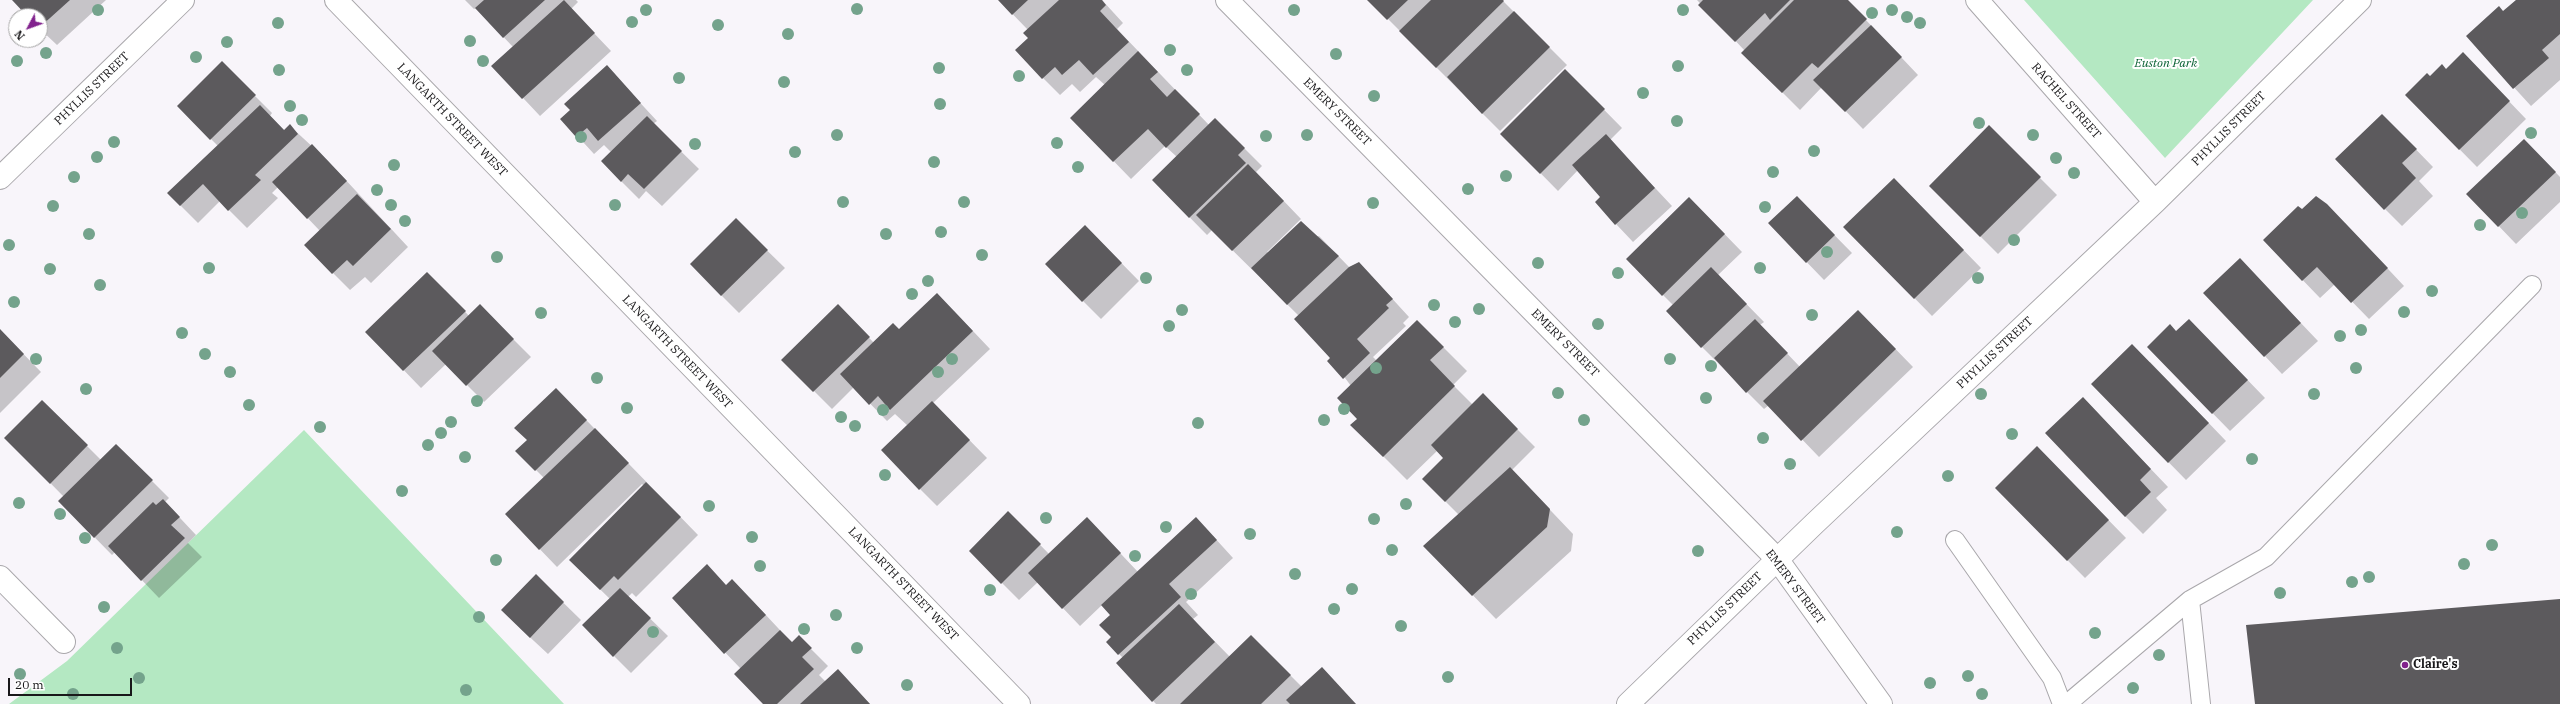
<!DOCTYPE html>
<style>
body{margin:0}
#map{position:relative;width:2560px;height:704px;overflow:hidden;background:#f8f5fa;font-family:"IBM Plex Serif",serif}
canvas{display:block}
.north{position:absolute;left:8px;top:8px;width:40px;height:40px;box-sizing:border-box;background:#fff;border:1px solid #a3a3a3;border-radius:50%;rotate:229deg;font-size:11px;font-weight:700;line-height:16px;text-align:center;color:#19181a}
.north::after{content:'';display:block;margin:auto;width:14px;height:18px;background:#81228d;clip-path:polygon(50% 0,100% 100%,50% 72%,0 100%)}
.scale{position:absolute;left:8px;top:678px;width:124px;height:18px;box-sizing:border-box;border:2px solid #19181a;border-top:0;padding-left:5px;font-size:12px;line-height:14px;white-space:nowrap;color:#19181a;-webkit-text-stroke:3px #fff;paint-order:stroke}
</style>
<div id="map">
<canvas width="2560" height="704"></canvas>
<div class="north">N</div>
<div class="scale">20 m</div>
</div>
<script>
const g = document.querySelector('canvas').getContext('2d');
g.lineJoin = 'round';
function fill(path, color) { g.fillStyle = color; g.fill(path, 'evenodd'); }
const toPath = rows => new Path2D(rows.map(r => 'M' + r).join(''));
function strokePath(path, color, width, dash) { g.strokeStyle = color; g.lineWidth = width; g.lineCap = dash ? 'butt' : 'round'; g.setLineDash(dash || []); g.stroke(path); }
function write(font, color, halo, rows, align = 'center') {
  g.font = font + ' "IBM Plex Serif",serif'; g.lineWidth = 4; g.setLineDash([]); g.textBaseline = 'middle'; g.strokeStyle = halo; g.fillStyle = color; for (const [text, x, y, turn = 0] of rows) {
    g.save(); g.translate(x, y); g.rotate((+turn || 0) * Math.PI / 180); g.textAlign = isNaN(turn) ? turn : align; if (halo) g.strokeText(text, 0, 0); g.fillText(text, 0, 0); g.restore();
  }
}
fill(toPath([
 [2024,0,2313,0,2165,158],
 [304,430,564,704,9,704,67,661]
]), '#b4e8c2');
fill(toPath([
 [14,0,106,0,57,45,40,29,40,16,28,16],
 [465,0,576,0,578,2,571,9,611,51,540,116,493,66,513,47,476,8,474,9],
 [999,0,1102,0,1123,23,1117,29,1209,125,1215,119,1262,166,1256,172,1301,219,1267,252,1269,253,1319,236,1350,268,1376,281,1409,317,1403,323,1406,326,1373,357,1377,361,1417,321,1467,371,1453,385,1473,405,1483,395,1535,447,1512,470,1573,534,1571,551,1496,619,1425,546,1459,515,1423,479,1444,458,1437,451,1407,480,1352,425,1359,419,1351,386,1299,316,1212,230,1207,235,1153,180,1177,157,1165,146,1131,179,1072,118,1105,85,1096,77,1080,92,1072,84,1060,95,1043,78,1028,30],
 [1369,0,1502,0,1567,65,1500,131],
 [1697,0,1847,0,1918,75,1863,129,1822,87,1800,110,1743,53,1745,51],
 [2516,0,2560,0,2560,80,2531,106,2467,36,2504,12],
 [222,63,272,113,270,116,285,131,290,126,329,162,408,247,371,283,365,277,350,290,333,273,320,231,278,187,272,193,278,198,247,228,220,201,198,223,168,193,218,146,178,106],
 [607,67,657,121,653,124,699,169,662,206,646,191,639,199,621,181,611,152,604,145,594,154,562,119,571,110],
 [1565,70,1622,128,1610,140,1672,206,1633,242,1616,224,1602,197,1578,170,1558,191,1502,134],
 [2446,70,2480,71,2526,119,2477,167,2406,95,2430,77],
 [1989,127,2057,195,1998,254,1930,186],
 [2399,132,2433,167,2419,181,2433,196,2402,226,2336,160],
 [2541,157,2560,177,2560,202,2516,244,2468,194],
 [1911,196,1981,268,1932,316,1845,227],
 [1797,197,1852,253,1824,280,1769,223],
 [2302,211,2345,223,2404,286,2369,319,2335,284,2320,298,2264,240],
 [1707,216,1742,252,1718,275,1764,322,1760,325,1800,367,1876,329,1913,367,1819,457,1769,405,1764,409,1702,347,1673,305,1627,259],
 [736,220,785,268,739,313,721,295],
 [1085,226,1139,281,1101,319,1046,264],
 [2257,277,2318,341,2282,374,2205,293],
 [445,290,469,316,480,306,531,357,484,402,446,364,421,388,367,332],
 [838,305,874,343,899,330,954,311,990,349,933,403,987,458,937,506,920,489,908,426,895,414,887,421,854,387,832,409,783,360],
 [0,330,41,372,0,413],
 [2177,332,2207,338,2265,398,2230,431,2148,347],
 [2150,362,2226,441,2186,480,2092,384],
 [556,389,698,535,636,597,632,593,628,597,668,636,631,673,583,625,610,599,570,560,644,486,642,484,557,567,506,514,544,478,517,451,528,440],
 [2083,398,2168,487,2156,498,2167,510,2143,534,2125,516],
 [42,401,101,460,116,445,169,498,165,502,196,535,188,543,202,557,159,598,115,552,112,555,59,501,64,497,6,438],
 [2037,447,2126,538,2085,578,1996,488],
 [1008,512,1049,554,1104,536,1138,572,1213,536,1233,558,1186,602,1198,615,1193,619,1230,657,1251,636,1302,687,1356,704,1156,704,1117,663,1123,658,1107,642,1112,637,1111,616,1102,605,1080,626,1038,582,1019,600,970,551],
 [536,576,581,620,548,654,520,628],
 [726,586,750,598,792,643,799,637,828,666,819,675,826,682,838,670,870,704,765,704,741,669,673,598]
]), '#0003');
fill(toPath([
 [12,0,70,0,40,27,40,16,27,16],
 [484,0,545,0,503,38,475,8],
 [564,0,595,33,522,99,491,66],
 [998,0,1028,0,1012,15],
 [1059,0,1102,0,1106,5,1100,11,1129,42,1093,75,1079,60,1062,75,1055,67,1042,79,1015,50,1028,38,1023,33],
 [1367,0,1408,0,1387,20],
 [1431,0,1503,0,1504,1,1436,68,1399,31],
 [1703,0,1790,0,1770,20,1765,13,1735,42,1698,5],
 [1794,0,1848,0,1867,19,1818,68,1812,63,1782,93,1741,53],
 [2516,0,2560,0,2560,34,2542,50,2549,58,2513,89,2466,36,2499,6,2503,11],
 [1514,11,1550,47,1482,114,1447,77],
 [1871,25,1902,57,1845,112,1813,80],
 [1138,51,1158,72,1150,79,1167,97,1175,89,1200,114,1166,148,1148,129,1113,162,1070,118],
 [2463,52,2510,101,2459,150,2405,95,2427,73,2430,76,2442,64,2446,69],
 [222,61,256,95,210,140,177,106],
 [607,65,641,103,598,141,587,128,576,137,560,119,570,110,564,104],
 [1565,69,1605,109,1540,174,1500,134],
 [260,105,284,130,290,124,298,134,255,175,261,180,228,211,203,184,180,206,167,193],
 [2382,114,2417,149,2402,163,2416,178,2384,210,2335,159],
 [647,116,682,151,644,189,628,174,621,182,601,161],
 [1215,118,1245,148,1238,155,1246,163,1189,218,1152,180],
 [1989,125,2041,177,1980,237,1929,186],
 [1606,134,1655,188,1615,225,1595,202,1600,197,1572,165],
 [2524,139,2556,172,2498,227,2466,194],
 [312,144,347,181,307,219,272,182],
 [1248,164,1284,201,1232,251,1196,215],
 [1894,178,1964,250,1914,299,1843,227],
 [357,194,391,229,353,266,347,260,332,274,304,245],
 [1797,196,1835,235,1806,263,1768,223],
 [2316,196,2327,204,2388,268,2351,303,2317,267,2302,281,2263,240,2298,206,2302,209],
 [1689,197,1725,234,1662,296,1626,259],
 [736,218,768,250,721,296,690,264],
 [1301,221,1339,256,1287,305,1251,268],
 [1085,225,1122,263,1082,302,1045,264],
 [2240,258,2301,323,2264,357,2203,293],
 [1359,262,1393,299,1386,305,1389,308,1357,339,1370,353,1343,379,1327,361,1330,358,1294,319,1349,267],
 [1711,267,1747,304,1701,348,1666,311],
 [427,272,466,311,403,371,365,332],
 [937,293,973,331,890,410,878,396,869,405,840,374,893,323,899,329],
 [480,304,514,339,466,386,432,351],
 [838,304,870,337,813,392,781,360],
 [1858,310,1896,349,1801,441,1763,401],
 [1755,319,1788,353,1746,393,1714,358],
 [2189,319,2248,380,2212,414,2147,347,2170,324,2176,331],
 [1417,320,1444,347,1430,360,1455,386,1383,457,1350,425,1357,419,1337,398],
 [0,329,24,354,0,378],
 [2132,344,2209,423,2168,463,2091,384],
 [556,388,587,420,535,471,515,451,527,440,514,428],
 [1483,393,1518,429,1445,502,1422,479,1443,458,1431,445],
 [2083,397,2151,469,2140,480,2151,492,2125,517,2045,433],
 [42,400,88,445,50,484,4,438],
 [932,401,970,440,919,490,881,450],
 [595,428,629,463,539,550,505,514],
 [116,444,153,480,94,538,58,501],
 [2037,446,2109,520,2067,561,1995,488],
 [1510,467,1550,509,1547,527,1472,596,1423,546],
 [646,482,681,517,618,580,614,576,600,590,569,560],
 [163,499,180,517,171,525,185,538,141,581,108,546,153,502,156,505],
 [1008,511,1041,544,1001,584,969,551],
 [1087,517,1121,553,1062,609,1028,573],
 [1196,517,1217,540,1169,584,1181,597,1118,655,1106,642,1111,637,1099,625,1110,615,1101,605],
 [707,564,726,585,732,579,766,615,724,654,672,598],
 [536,574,564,602,530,638,501,610],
 [620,588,651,618,613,657,582,625],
 [2560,599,2560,704,2255,704,2246,625],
 [1179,604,1215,642,1152,702,1116,663],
 [780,630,792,642,799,635,812,648,802,657,814,669,777,704,763,704,734,674],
 [1251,635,1291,675,1261,704,1180,704],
 [1322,667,1356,704,1290,704,1286,700],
 [838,669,870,704,800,704]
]), '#5c5a5d');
const service = toPath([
 [1955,540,2052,678,2062,704],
 [2190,600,2201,704],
 [2067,704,2190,600,2266,557,2532,285]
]);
const minor = toPath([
 [336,0,1019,704],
 [1977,0,2155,202],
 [0,178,183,0],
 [0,577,64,642],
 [1628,704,1814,524,2155,202,2360,0]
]);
const tertiary = toPath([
 [1227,0,1777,559,1881,704]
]);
strokePath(service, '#a9a7ab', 20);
strokePath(minor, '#a9a7ab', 24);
strokePath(tertiary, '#a9a7ab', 24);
strokePath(service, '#fff', 18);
strokePath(minor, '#fff', 22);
strokePath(tertiary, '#fff', 22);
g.fillStyle = '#74a38c';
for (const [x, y] of [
 [857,9],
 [98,10],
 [646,10],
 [1294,10],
 [1683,10],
 [1892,10],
 [1872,13],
 [1907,17],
 [632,22],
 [278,23],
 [1920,23],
 [718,25],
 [788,34],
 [470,41],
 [227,42],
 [1170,50],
 [46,53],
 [1336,54],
 [196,57],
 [17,61],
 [483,61],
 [1678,66],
 [939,68],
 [279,70],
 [1187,70],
 [1019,76],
 [679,78],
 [784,82],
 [1643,93],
 [1374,96],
 [940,104],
 [290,106],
 [302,120],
 [1677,121],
 [1979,123],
 [2531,133],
 [837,135],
 [1307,135],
 [2033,135],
 [1266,136],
 [581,137],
 [114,142],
 [1057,143],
 [695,144],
 [1814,151],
 [795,152],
 [97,157],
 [2056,158],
 [934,162],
 [394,165],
 [1078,167],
 [1773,172],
 [2074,173],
 [1506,176],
 [74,177],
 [1468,189],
 [377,190],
 [843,202],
 [964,202],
 [1373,203],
 [391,205],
 [615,205],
 [53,206],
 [1765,207],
 [2522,213],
 [405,221],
 [2480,225],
 [941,232],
 [89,234],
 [886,234],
 [2014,240],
 [9,245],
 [1827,252],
 [982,255],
 [497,257],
 [1538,263],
 [209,268],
 [1760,268],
 [50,269],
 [1618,273],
 [1146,278],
 [1978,278],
 [928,281],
 [100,285],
 [2432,291],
 [912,294],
 [14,302],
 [1434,305],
 [1479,309],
 [1182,310],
 [2404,312],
 [541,313],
 [1812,315],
 [1455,322],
 [1598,324],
 [1169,326],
 [2361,330],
 [182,333],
 [2340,336],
 [205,354],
 [36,359],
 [952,359],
 [1670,359],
 [1711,366],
 [1376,368],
 [2356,368],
 [230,372],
 [938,372],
 [597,378],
 [86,389],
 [1558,393],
 [1981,394],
 [2314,394],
 [1706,398],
 [477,401],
 [249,405],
 [627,408],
 [1344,409],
 [883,410],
 [841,417],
 [1324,420],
 [1584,420],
 [451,422],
 [1198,423],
 [855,426],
 [320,427],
 [441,433],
 [2012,434],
 [1763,438],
 [428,445],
 [465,457],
 [2252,459],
 [1790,464],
 [885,475],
 [1948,476],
 [402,491],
 [19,503],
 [1406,504],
 [709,506],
 [60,514],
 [1046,518],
 [1374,519],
 [1166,527],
 [1897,532],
 [1250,534],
 [752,537],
 [85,538],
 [2492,545],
 [1392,550],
 [1698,551],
 [1135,556],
 [496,560],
 [2464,564],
 [760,566],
 [1295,574],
 [2369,577],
 [2352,582],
 [1352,589],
 [990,590],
 [2280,593],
 [1191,594],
 [104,607],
 [1334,609],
 [836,615],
 [479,617],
 [1401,626],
 [804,629],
 [653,632],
 [2095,633],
 [117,648],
 [857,648],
 [2159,655],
 [20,674],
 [1968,676],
 [1448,677],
 [139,678],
 [1930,683],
 [907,685],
 [2133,688],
 [466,690],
 [73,694],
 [1982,694]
]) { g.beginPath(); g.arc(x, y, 6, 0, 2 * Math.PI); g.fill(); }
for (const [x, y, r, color] of [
 [2405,665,4,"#81228d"]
]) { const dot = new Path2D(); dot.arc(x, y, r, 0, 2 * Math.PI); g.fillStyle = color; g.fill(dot); strokePath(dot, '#fff', 1.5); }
write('italic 12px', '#086032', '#fff', [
 ["Euston Park",2166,64]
]);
write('12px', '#19181a', '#fff', [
 ["PHYLLIS STREET",92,89,-44],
 ["RACHEL STREET",2066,101,48],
 ["EMERY STREET",1337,112,45],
 ["LANGARTH STREET WEST",452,120,46],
 ["PHYLLIS STREET",2229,129,-45],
 ["EMERY STREET",1565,343,45],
 ["LANGARTH STREET WEST",677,352,46],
 ["PHYLLIS STREET",1995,353,-43],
 ["LANGARTH STREET WEST",903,584,46],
 ["EMERY STREET",1795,587,53],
 ["PHYLLIS STREET",1725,609,-44]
]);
write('bold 12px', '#19181a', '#fff', [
 ["Claire's",2413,665]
], 'left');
</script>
